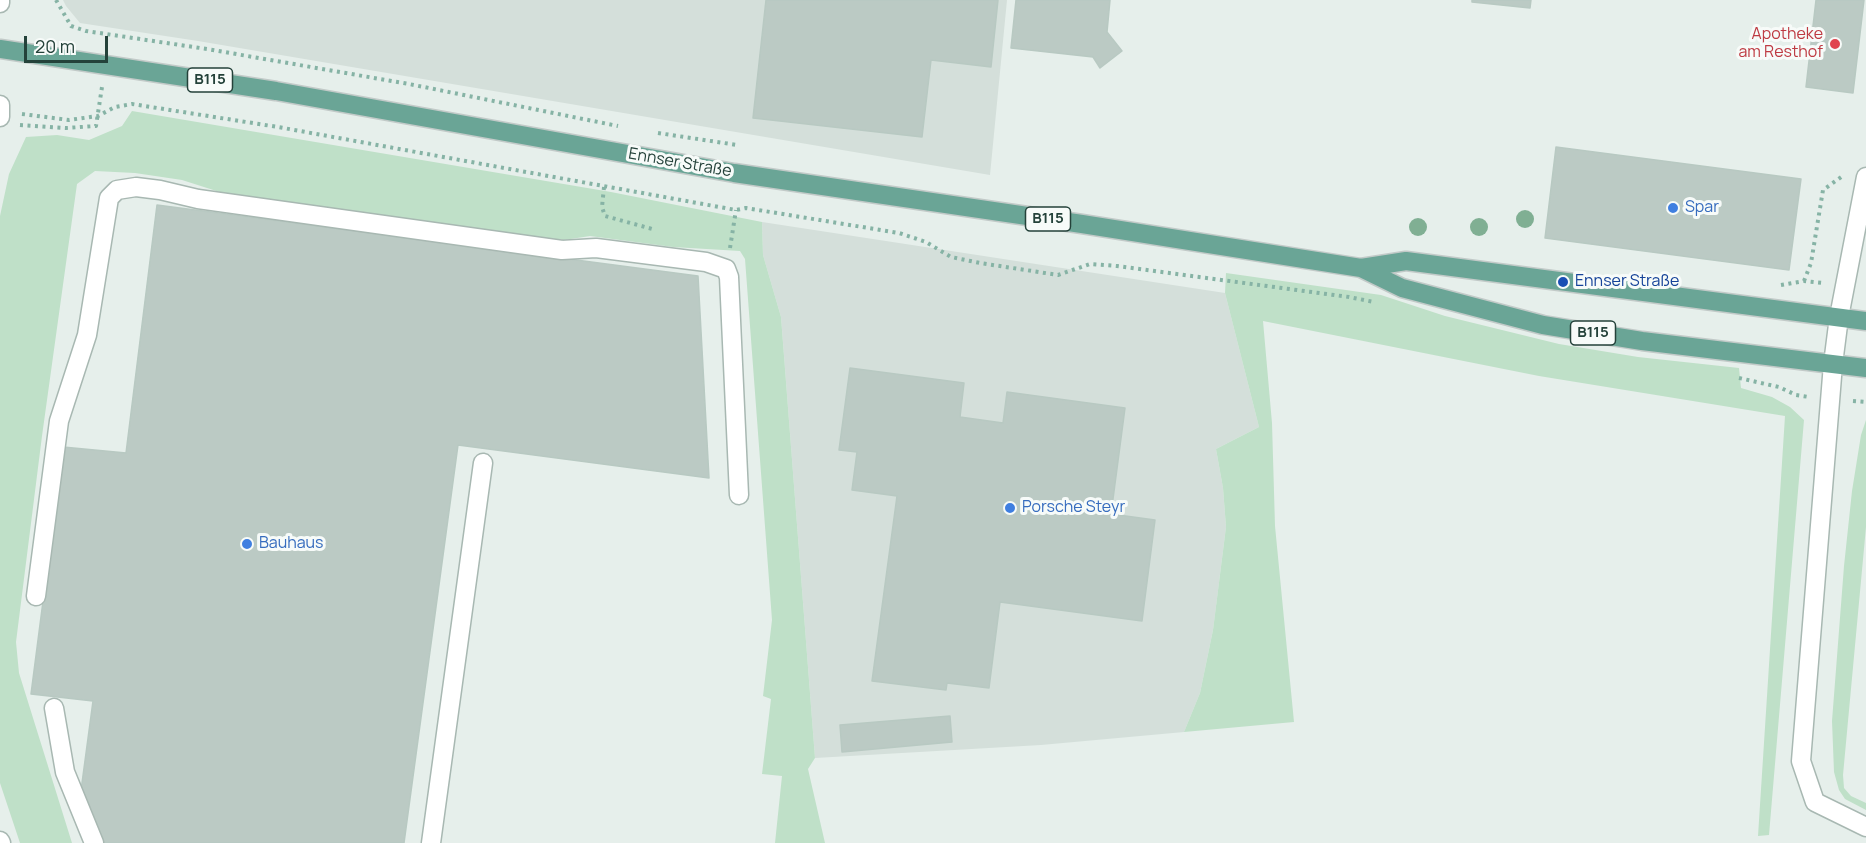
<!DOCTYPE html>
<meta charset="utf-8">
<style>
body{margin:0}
#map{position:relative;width:1866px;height:843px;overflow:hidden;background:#e6efeb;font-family:Manrope,sans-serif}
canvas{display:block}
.scale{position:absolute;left:24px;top:36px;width:84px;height:27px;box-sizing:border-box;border:3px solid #24423a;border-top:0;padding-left:8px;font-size:18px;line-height:21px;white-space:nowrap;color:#24423a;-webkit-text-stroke:4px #f7fbf9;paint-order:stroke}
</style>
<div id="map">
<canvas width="1866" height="843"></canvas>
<div class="scale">20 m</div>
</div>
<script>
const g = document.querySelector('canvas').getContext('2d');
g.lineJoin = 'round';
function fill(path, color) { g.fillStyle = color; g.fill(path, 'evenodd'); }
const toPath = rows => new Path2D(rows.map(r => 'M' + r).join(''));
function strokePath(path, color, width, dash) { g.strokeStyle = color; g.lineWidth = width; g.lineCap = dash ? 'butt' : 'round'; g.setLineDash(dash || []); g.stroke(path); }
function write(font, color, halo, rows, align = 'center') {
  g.font = font + ' Manrope,sans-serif'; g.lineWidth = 6; g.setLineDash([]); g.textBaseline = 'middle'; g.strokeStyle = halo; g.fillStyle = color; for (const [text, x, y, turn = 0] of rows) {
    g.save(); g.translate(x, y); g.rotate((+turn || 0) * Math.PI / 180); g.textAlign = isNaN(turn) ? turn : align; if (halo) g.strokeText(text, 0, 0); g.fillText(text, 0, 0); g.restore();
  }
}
fill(toPath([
 [63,0,1007,0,990,175,198,41,80,23,66,6],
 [762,222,1225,293,1259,427,1216,449,1223,488,1226,527,1213,630,1200,693,1184,732,1041,745,815,758,781,317,763,255]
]), '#d4dfda');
fill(toPath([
 [132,111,611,192,762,222,763,255,781,317,815,758,808,769,825,843,775,843,782,776,762,774,771,699,763,696,772,620,745,259,740,251,673,247,590,236,564,240,457,227,229,195,182,180,135,173,95,171,77,184,42,436,16,642,19,673,72,843,20,843,0,783,0,216,9,174,26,137,57,135,89,140,122,126],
 [1226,273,1381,295,1445,316,1559,344,1638,357,1739,368,1741,388,1772,397,1790,407,1804,420,1769,835,1758,836,1785,416,1539,376,1263,321,1272,423,1275,526,1294,722,1184,732,1200,693,1213,630,1226,527,1223,488,1216,449,1259,427,1225,293],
 [1866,420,1866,527,1843,775,1844,788,1851,796,1866,803,1866,810,1845,799,1839,790,1834,772,1832,721,1844,566,1852,491,1861,435]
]), '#bfe0c8');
const building = toPath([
 [766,0,998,0,991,67,931,60,922,137,753,118,766,0],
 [1016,0,1110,0,1107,32,1122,51,1100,68,1093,57,1011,48,1016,0],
 [1472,0,1531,0,1530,8,1472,2,1472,0],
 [1816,0,1864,0,1853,93,1806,87,1816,0],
 [1556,147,1801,179,1789,270,1545,238,1556,147],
 [157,205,698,276,709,478,458,445,404,843,101,843,80,798,93,701,31,694,63,447,126,453,157,205],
 [850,368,964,383,960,417,1003,423,1007,392,1125,408,1111,514,1155,520,1142,621,1000,602,989,688,947,683,946,690,872,681,897,496,852,490,857,452,839,450,850,368],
 [950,716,952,742,842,752,840,725,950,716]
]);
fill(building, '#bbcac4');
strokePath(building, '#b8c9c2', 1.5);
const minor = toPath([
 [0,3,0,0],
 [0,105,0,117],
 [1866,177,1839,317,1833,364,1801,761,1815,802,1866,827],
 [36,596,59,421,87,335,109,198,117,190,136,187,160,190,198,199,562,250,596,248,706,262,726,269,729,277,739,495],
 [54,708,65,772,94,843],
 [0,841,1,843],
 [431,843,483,463]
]);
const major = toPath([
 [0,49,276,91,734,173,1082,224,1361,268,1402,288,1543,325,1642,341,1866,368],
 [1361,268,1406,261,1866,321]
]);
strokePath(minor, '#a8b8b2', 21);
strokePath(major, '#c2cac8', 21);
strokePath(toPath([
 [56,0,71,26,86,31,207,49,409,84,618,126],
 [22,114,69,120,98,116,115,107,132,104,278,127,736,210,746,208,899,233,926,242,951,257,980,263,1058,275,1090,264,1117,266,1349,297,1374,302],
 [20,125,66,128,96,126,102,87],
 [658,133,737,145],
 [604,187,602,207,605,216,656,230],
 [730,248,736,210],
 [1804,281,1811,263,1823,190,1844,175],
 [1781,285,1804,281,1824,283],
 [1739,378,1779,387,1796,395,1809,397],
 [1853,401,1866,402]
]), '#86b3a5', 4, [3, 4.5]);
strokePath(minor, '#fff', 18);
strokePath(major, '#6aa596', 18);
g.fillStyle = '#80af93';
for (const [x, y] of [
 [1525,219],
 [1418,227],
 [1479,227]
]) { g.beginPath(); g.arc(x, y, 9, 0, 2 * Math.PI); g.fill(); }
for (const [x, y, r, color] of [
 [1835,44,6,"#e0444e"],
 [1673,208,6,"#3f7fe0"],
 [1563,282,6,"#1a4fb4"],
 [1010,508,6,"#3f7fe0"],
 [247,544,6,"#3f7fe0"]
]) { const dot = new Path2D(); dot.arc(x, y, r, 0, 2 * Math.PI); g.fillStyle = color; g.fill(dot); strokePath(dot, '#f7fbf9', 2); }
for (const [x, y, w] of [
 [210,80,45],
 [1048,219,45],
 [1593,333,45]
]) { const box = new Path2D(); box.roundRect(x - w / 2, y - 12, w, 24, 4.5); g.fillStyle = '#f7fbf9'; g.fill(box); strokePath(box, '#24423a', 1.5); }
write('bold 15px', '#24423a', null, [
 ["B115",210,80],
 ["B115",1048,219],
 ["B115",1593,333]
]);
write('16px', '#be3a42', '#f7fbf9', [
 ["Apotheke",1823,35],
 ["am Resthof",1823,53]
], 'right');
write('16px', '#24423a', '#f7fbf9', [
 ["Ennser Straße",680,163,10]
]);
write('16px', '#366cbe', '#f7fbf9', [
 ["Spar",1685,208],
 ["Porsche Steyr",1022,508],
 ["Bauhaus",259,544]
], 'left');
write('16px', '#164399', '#f7fbf9', [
 ["Ennser Straße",1575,282]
], 'left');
</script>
